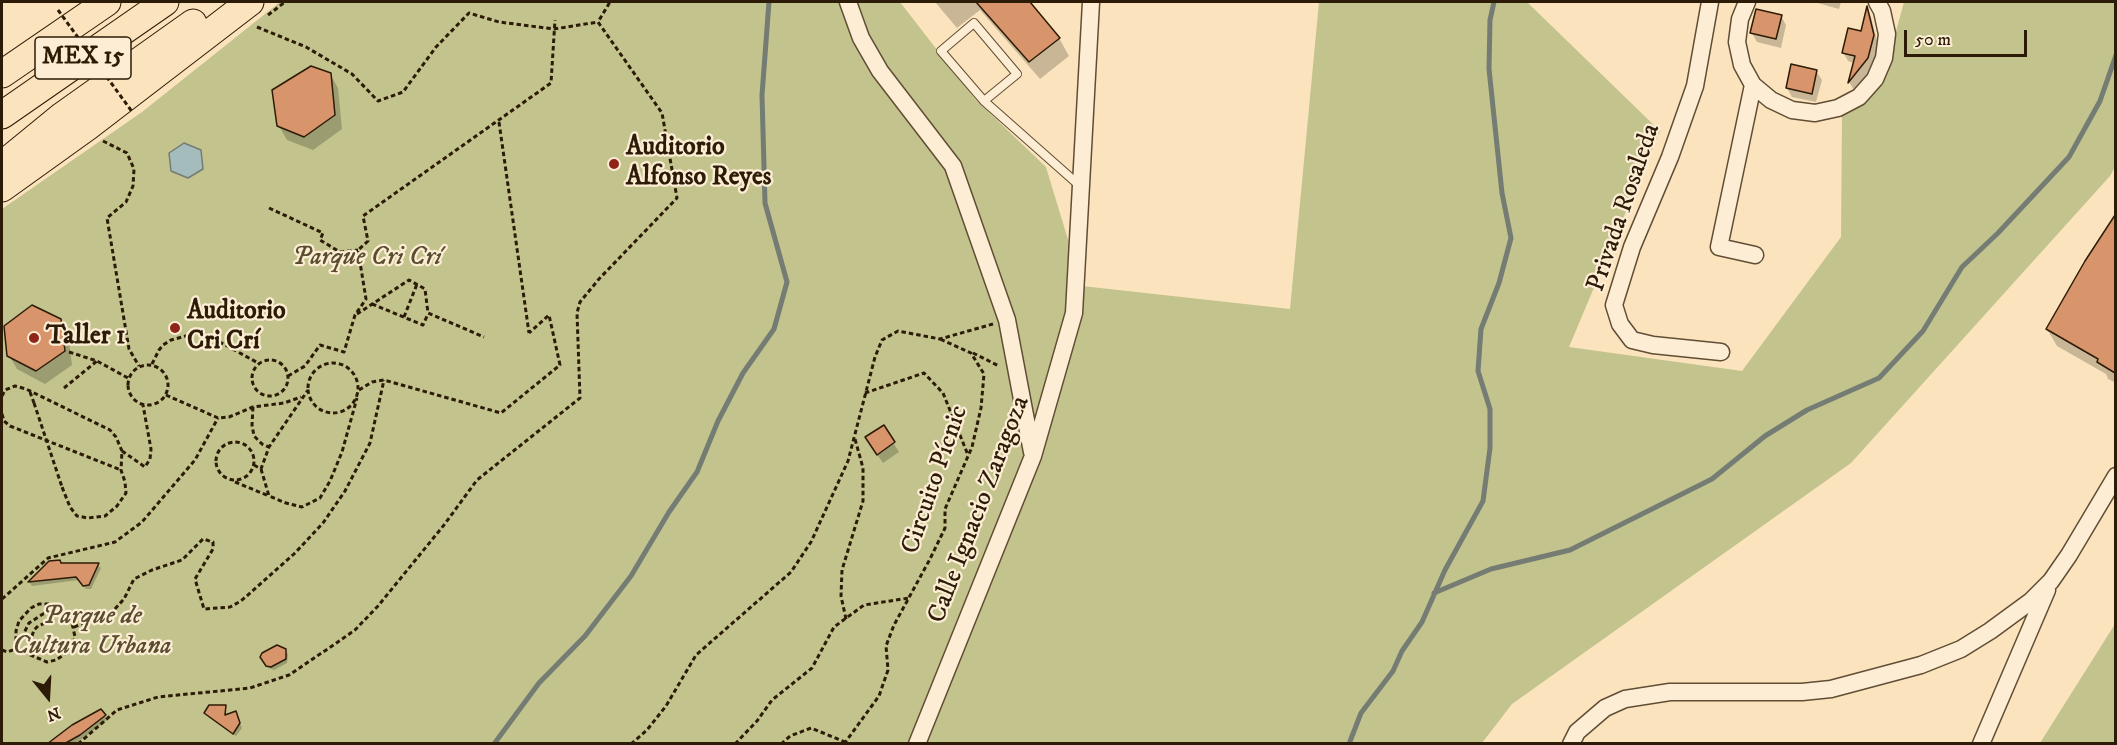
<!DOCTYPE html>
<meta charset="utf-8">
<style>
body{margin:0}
#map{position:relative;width:2117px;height:745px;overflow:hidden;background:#fbe4bd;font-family:"IM FELL DW Pica",serif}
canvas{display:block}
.frame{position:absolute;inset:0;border:3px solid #2c1b06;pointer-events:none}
.north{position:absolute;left:18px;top:667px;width:60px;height:60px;-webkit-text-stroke:4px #fcedd4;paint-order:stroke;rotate:162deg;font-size:16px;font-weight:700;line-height:24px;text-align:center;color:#2c1b06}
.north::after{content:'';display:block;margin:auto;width:21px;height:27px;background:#2c1b06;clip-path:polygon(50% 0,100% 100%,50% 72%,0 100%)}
.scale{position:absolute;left:1904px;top:30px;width:123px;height:27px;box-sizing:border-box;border:3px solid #2c1b06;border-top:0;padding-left:8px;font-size:18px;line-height:21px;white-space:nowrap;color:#2c1b06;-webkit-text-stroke:4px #fcedd4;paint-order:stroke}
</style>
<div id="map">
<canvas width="2117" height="745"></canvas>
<div class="frame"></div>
<div class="north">N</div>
<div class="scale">50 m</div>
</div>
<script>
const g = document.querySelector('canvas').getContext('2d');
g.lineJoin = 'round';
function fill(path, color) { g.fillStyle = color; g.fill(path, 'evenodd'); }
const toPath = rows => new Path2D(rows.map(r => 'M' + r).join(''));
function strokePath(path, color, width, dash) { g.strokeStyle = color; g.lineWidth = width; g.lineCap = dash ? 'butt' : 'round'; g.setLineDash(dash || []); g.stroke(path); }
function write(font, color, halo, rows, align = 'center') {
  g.font = font + ' "IM FELL DW Pica",serif'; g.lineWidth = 4.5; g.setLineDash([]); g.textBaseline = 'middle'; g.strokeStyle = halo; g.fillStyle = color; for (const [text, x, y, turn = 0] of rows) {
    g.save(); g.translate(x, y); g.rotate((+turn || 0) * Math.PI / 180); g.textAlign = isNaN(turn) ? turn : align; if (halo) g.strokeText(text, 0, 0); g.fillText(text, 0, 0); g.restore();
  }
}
fill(toPath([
 [280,2,900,2,975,99,1046,167,1082,286,1290,309,1319,2,1527,2,1660,131,1569,347,1742,371,1841,237,1842,115,1864,103,1882,84,1892,60,1895,35,1904,2,2115,2,2116,165,2110,176,1851,463,1512,704,1482,743,2,743,2,209,142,112],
 [2115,624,2115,743,2040,743]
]), '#c3c38e');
const water = toPath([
 [184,143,201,150,203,169,188,178,171,171,169,153,184,143]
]);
fill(water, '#a4bcbc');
strokePath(water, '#747c73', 1.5);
fill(toPath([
 [935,2,1028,2,1059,38,1069,56,1040,79,980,10,957,28],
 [1814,2,1841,2,1839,9],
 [1867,10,1871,17,1878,45,1872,68,1854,90,1849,82,1854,63,1848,61,1843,52,1862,33],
 [1781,16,1786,25,1781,48,1757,42,1752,33],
 [1816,71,1822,80,1816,102,1792,97,1787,88],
 [330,74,338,88,342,129,313,150,287,140,279,126],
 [2116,217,2116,383,2108,379,2106,374,2057,346,2047,329],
 [60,320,68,334,72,365,45,384,17,369,9,355],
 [883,427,899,452,883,463,872,447],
 [50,563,61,565,98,565,101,568,91,589,86,589,79,580,32,586,30,583],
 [285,650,288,654,287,663,274,670,266,667,263,662],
 [225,707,227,716,237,717,242,728,236,736,208,717,205,713],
 [101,711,107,720,82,739,73,744,50,744]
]), '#0003');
strokePath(toPath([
 [1434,593,1491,569,1570,550,1712,479,1765,436,1807,410,1879,378,1923,331,1962,267,1998,233,2069,157,2100,101,2116,55],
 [494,744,539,683,585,636,631,576,669,512,697,472,718,421,743,373,774,329,787,282,765,203,762,95,769,2],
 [1349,744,1361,713,1393,671,1402,651,1422,622,1445,570,1483,501,1490,448,1490,409,1478,371,1481,329,1499,283,1511,238,1502,193,1489,69,1490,20,1494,2]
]), '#747c73', 5);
const building = toPath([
 [976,2,1030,2,1060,38,1029,62,976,2],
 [1867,6,1874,35,1868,58,1848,83,1855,56,1842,53,1848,28,1861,31,1867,6],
 [1756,9,1782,15,1776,39,1750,33,1756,9],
 [1791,64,1817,70,1812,94,1786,88,1791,64],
 [311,66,331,73,335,115,304,137,277,126,272,90,311,66],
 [2115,215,2115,373,2097,362,2098,359,2046,329,2085,261,2115,215],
 [32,305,61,319,65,351,36,371,7,356,4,326,32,305],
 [884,425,895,442,877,455,865,437,884,425],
 [60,560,61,563,99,563,89,585,83,586,76,577,28,582,49,561,60,560],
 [277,645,286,649,286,659,271,667,266,666,260,657,262,653,277,645],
 [209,705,226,705,225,715,236,711,240,723,233,734,204,713,209,705],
 [101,709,106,715,80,735,64,744,47,744,72,725,101,709]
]);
fill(building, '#d8956b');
strokePath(building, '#2c1b06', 1.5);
const service = toPath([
 [984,101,1017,74,974,23,941,51,984,101,1080,186]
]);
const minor = toPath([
 [848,2,861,38,880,71,953,166,1007,320,1032,452],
 [1710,2,1695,86,1670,157,1632,247,1614,305,1620,324,1632,340,1653,345,1721,352],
 [1747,2,1740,19,1737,42,1742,65,1753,85,1771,100,1792,110,1815,113,1838,108,1859,97,1875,79,1884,58,1887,34,1882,11,1877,2],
 [1753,85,1719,247,1755,255],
 [917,744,1033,456,1074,313,1091,2],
 [1571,744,1577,732,1605,708,1625,699,1670,692,1802,692,1831,689,1921,665,1961,649,1990,631,2031,601,2051,581,2069,555,2116,476],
 [1981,744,2047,590]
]);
const trunk = toPath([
 [2,74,107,2],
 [2,115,165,2],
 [2,165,62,116,193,23],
 [2,188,87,127,250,2]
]);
strokePath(service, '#604d34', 10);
strokePath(minor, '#604d34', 19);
strokePath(trunk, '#2c1b06', 29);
strokePath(toPath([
 [268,15,285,2],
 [257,27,306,47,352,74,378,101,403,92,436,47,469,13,499,22,554,29,598,22],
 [499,122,529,333],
 [103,141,127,153,134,169,133,186,126,202,107,218,129,349,139,366],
 [269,208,323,233,320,240,340,252,358,250],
 [372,304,423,325,428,314],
 [357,314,409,280,425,289,428,313,484,337],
 [404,317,417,284],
 [69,352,97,361,128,378],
 [973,353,999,366],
 '252 378a18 18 0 1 1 36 0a18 18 0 1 1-36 0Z',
 '308 388a25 25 0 1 1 50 0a25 25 0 1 1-50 0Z',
 [152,364,159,350,163,345,171,340,197,333,207,335,260,364],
 '128 385a20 20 0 1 1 40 0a20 20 0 1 1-40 0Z',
 [288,376,305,366,320,345,344,352,355,315,366,299,358,250,368,241,363,216,551,83,555,20],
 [64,388,97,361],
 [359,390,372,382,384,380,501,413,560,365,549,315,529,333],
 [30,392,34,403],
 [865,393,924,373,943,393,968,455],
 [166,395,218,418,229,417,253,407,284,403,301,397],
 [2,396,5,390,15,386,26,389,110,430,116,437,122,451,121,470,125,482,126,493,117,506,105,516,88,518,77,516,70,507,62,487],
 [253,407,252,425,254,436,262,444,269,447],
 [2,414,4,421,10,426,121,470],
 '216 461a19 19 0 1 1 38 0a19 19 0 1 1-38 0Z',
 [122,451,145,467,150,459,151,449,143,405],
 [254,465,261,469,269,447,308,390],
 [261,469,269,496,286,503,302,507,320,498,330,481,342,452,357,398],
 [235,482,269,496],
 [2,599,48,558,115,542,142,522,195,460,218,418],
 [50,604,50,613,43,614,29,623,24,633,24,639,31,639,34,630,38,626,48,622,54,622],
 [846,619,841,596,842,570,863,501,863,468,855,439],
 [74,627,113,611,124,599,134,579,152,570,182,560,203,539,213,542,213,549,195,579,204,609,230,607,241,601,294,554,323,523,345,491,370,443,384,380],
 [2,650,7,652,16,649,47,662,56,660,65,654,72,647,75,637,71,618,65,611,50,604,39,604,31,608,19,621,16,631,16,649],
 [78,744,117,710,158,697,250,688,289,675,332,646,355,630,378,606,444,525,477,480,580,398,577,313,580,302,599,279,677,198,662,113,598,22,610,2],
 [631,744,647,730,666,706,696,655,791,572,811,542,848,461,875,357,882,340,898,331,940,339,993,324],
 [735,744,757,721,772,700,812,668,834,627,864,605,909,598],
 [781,744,790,736,811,728,845,742],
 [844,744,879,696,888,670,886,646,894,625,930,559,945,528,945,509,972,447,981,408,984,374,971,353,940,339]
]), '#2c1b06', 3, [4.5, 3]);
strokePath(service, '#fcedd4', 8);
strokePath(minor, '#fcedd4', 16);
strokePath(trunk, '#fbe4bd', 27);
strokePath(toPath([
 [58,10,133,113],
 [34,403,62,487]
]), '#2c1b06', 3, [4.5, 3]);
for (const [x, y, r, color] of [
 [614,164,6,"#8f2418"],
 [175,328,6,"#8f2418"],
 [34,338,6,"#8f2418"]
]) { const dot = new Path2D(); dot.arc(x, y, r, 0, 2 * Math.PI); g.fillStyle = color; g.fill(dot); strokePath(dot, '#fcedd4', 2); }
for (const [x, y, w] of [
 [83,58,96]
]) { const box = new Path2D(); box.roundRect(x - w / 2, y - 21, w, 42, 4.5); g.fillStyle = '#fcedd4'; g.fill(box); strokePath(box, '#2c1b06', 1.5); }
write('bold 24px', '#2c1b06', null, [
 ["MEX 15",83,58]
]);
write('bold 26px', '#2c1b06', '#fcedd4', [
 ["Auditorio",626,149],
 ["Alfonso Reyes",626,179],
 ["Auditorio",187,313],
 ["Cri Crí",187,343],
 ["Taller 1",46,338]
], 'left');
write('26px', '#2c1b06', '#fcedd4', [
 ["Privada Rosaleda",1625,208,-71],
 ["Circuito Pícnic",936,480,-71],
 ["Calle Ignacio Zaragoza",980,510,-69]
]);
write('italic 26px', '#594d2f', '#fcedd4', [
 ["Parque Cri Crí",367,259],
 ["Parque de",92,618],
 ["Cultura Urbana",92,648]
]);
</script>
